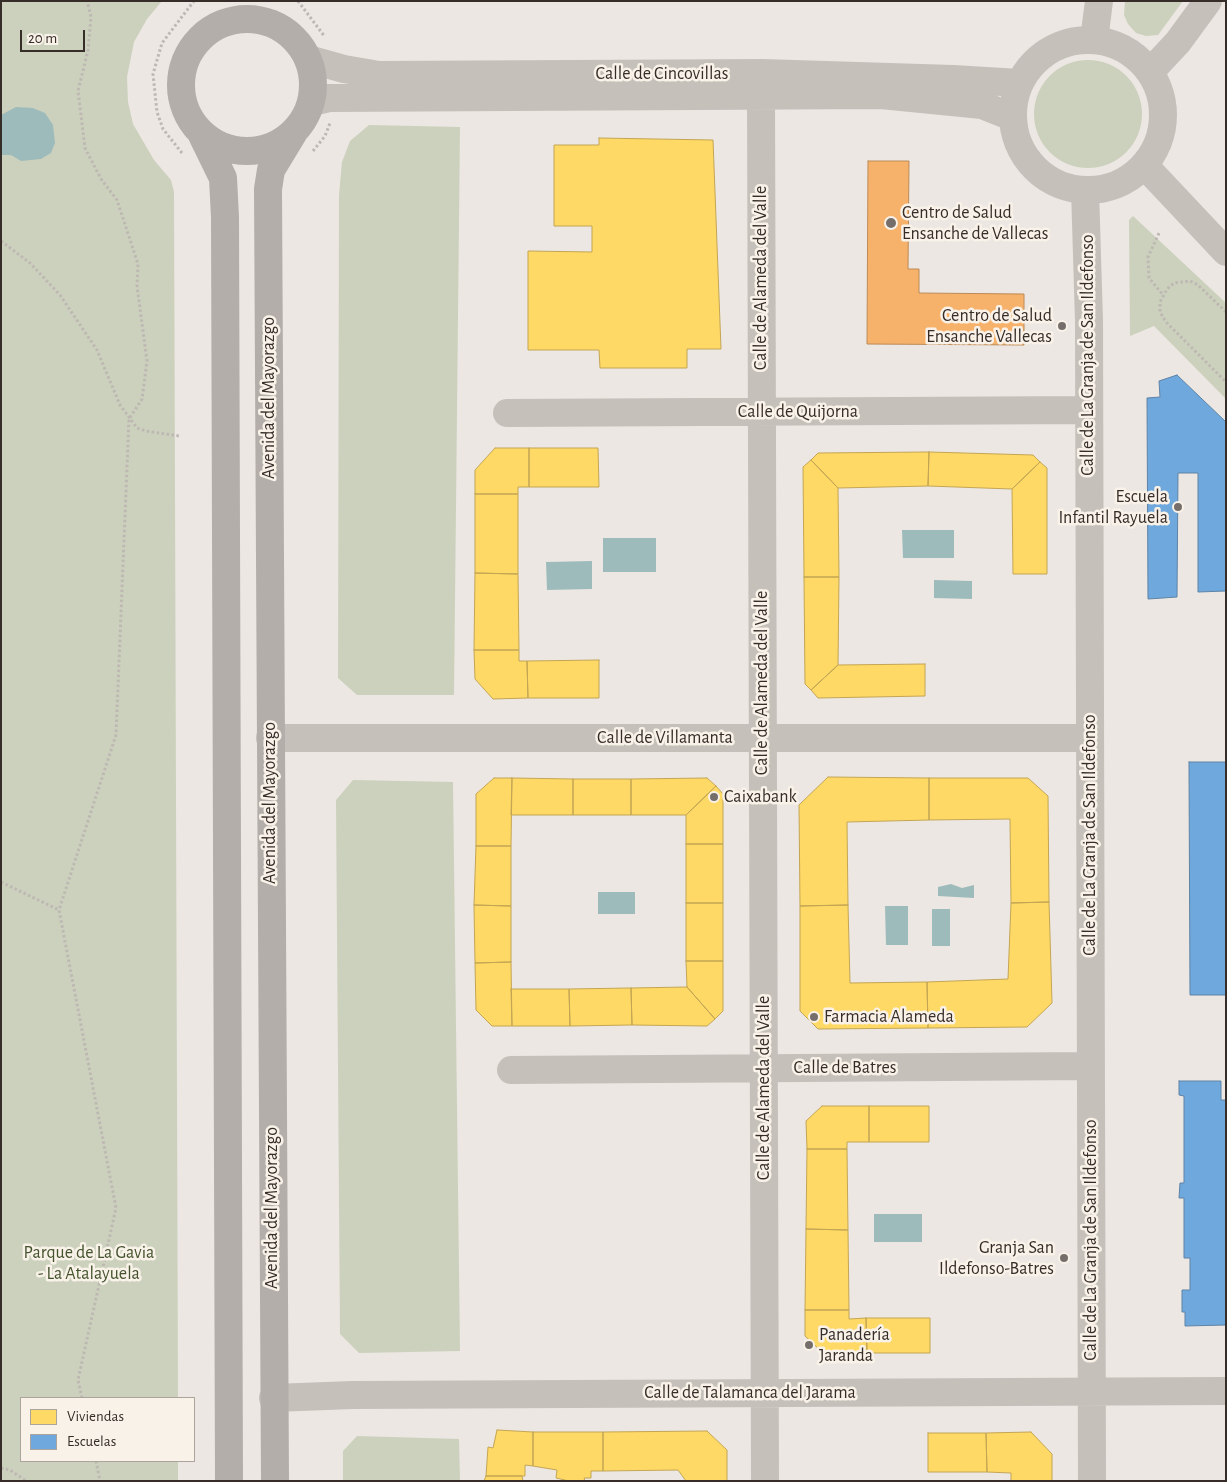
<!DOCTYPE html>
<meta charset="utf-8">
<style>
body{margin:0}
#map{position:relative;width:1227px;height:1482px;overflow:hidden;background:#ece7e2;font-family:"Alegreya Sans",sans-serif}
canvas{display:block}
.frame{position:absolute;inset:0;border:2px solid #362d29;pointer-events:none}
.legend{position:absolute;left:20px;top:1397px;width:175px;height:65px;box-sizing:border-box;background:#f9f2e9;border:1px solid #aba39c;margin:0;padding:6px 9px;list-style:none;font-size:15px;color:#362d29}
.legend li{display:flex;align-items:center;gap:10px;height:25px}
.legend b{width:25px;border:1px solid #aba39c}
.scale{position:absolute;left:20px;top:30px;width:65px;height:22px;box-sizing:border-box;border:2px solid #362d29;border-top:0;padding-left:6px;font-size:15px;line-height:18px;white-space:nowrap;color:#362d29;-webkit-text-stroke:4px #f9f2e9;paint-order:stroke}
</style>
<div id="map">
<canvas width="1227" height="1482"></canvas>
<div class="frame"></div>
<ul class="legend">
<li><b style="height:14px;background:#ffd966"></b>Viviendas</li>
<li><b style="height:14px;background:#6fa8dc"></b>Escuelas</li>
</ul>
<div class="scale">20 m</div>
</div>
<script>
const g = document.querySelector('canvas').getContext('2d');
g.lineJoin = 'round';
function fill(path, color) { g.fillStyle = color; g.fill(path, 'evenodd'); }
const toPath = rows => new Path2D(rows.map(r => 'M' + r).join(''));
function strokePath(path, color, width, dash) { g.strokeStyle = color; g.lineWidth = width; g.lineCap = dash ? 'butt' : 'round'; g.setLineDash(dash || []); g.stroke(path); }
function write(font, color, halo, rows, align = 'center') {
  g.font = font + ' "Alegreya Sans",sans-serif'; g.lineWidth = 5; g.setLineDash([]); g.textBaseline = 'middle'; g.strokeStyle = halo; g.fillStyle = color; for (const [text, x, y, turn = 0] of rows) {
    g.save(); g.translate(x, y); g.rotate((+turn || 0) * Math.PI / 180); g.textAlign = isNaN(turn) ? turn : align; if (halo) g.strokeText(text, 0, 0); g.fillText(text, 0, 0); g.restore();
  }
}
fill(toPath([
 [1,1,162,1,147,19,134,42,127,77,128,102,133,124,154,160,171,180,174,192,178,1398,21,1398,21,1461,178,1461,178,1481,1,1481],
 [1125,1,1183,1,1158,35,1146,36,1136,33,1128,24,1124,15],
 '1034 114a54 54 0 1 1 108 0a54 54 0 1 1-108 0Z',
 [369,125,460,127,454,695,357,695,338,678,339,195,342,162,350,141],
 [1133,216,1226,303,1226,399,1154,326,1130,336,1129,220],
 [353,780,453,782,460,1351,359,1353,340,1334,336,800],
 [357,1436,459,1439,460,1481,343,1481,343,1451]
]), '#ccd1bd');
fill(toPath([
 [16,107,33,108,45,113,53,125,55,143,51,153,41,159,21,161,11,155,1,155,1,115],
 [902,530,954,530,954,558,903,558],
 [603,538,656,538,656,572,603,572],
 [592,561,592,589,547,590,546,562],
 [934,580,972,581,972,599,934,598],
 [951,884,962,888,974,885,974,898,938,896,938,887],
 [598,892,635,892,635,914,598,914],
 [885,906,908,906,908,945,886,945],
 [932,909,950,909,950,946,932,946],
 [874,1214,922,1214,922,1242,874,1242]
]), '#9ebbbc');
const homes = toPath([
 [599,138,713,140,721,349,687,349,687,368,600,368,599,350,528,350,528,251,592,252,592,226,554,226,554,145,599,145,599,138],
 [495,448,529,448,529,487,518,487,518,494,475,494,475,470,495,448],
 [529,448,598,448,599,487,529,487,529,448],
 [929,452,928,486,838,488,811,460,818,453,929,452],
 [929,452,1033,455,1040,462,1012,489,928,486,929,452],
 [811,460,838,488,839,577,804,577,803,467,811,460],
 [1040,462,1047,468,1047,574,1013,574,1012,489,1040,462],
 [475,494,518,494,518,574,475,573,475,494],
 [475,573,518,574,519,650,474,650,475,573],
 [804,577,839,577,838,665,811,690,805,684,804,577],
 [474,650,519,650,519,661,527,661,528,698,493,699,475,679,474,650],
 [599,660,599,698,528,698,527,661,599,660],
 [925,664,925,696,818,698,811,690,838,665,925,664],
 [828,777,929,778,929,820,847,822,848,905,800,906,799,805,828,777],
 [494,778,512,778,511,846,476,846,476,794,494,778],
 [512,778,573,779,573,815,511,815,512,778],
 [707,778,716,786,686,815,631,815,631,779,707,778],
 [929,778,1028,778,1048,796,1049,902,1011,903,1010,819,929,820,929,778],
 [573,779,631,779,631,815,573,815,573,779],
 [716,786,723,794,723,844,686,844,686,815,716,786],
 [686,844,723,844,723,903,686,903,686,844],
 [476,846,511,846,511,906,474,905,476,846],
 [1049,902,1052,1003,1027,1027,928,1028,927,982,1008,979,1011,903,1049,902],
 [686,903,723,903,723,961,686,961,686,903],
 [474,905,511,906,511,962,475,963,474,905],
 [848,905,850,983,927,982,928,1028,818,1029,800,1011,800,906,848,905],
 [686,961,723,961,723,1011,715,1019,687,987,686,961],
 [511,962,512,1026,492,1026,476,1010,475,963,511,962],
 [687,987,715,1019,707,1026,632,1025,631,988,687,987],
 [631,988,632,1025,570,1026,569,989,631,988],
 [511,989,569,989,570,1026,512,1026,511,989],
 [822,1106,869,1106,869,1142,847,1142,847,1149,807,1149,806,1121,822,1106],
 [869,1106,929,1106,929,1142,869,1142,869,1106],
 [807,1149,847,1149,848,1230,806,1229,807,1149],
 [806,1229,848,1230,849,1310,805,1310,806,1229],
 [805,1310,849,1310,849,1319,866,1318,867,1353,823,1353,805,1336,805,1310],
 [866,1318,930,1318,930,1353,867,1353,866,1318],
 [497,1430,533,1432,533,1466,525,1465,525,1476,486,1476,488,1447,493,1448,497,1430],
 [707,1431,727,1450,727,1481,686,1481,678,1470,603,1471,603,1432,707,1431],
 [533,1432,603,1432,603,1471,591,1471,591,1478,584,1478,585,1481,569,1481,556,1478,557,1470,533,1466,533,1432],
 [1031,1432,1052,1454,1052,1481,1011,1481,1011,1473,987,1472,986,1433,1031,1432],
 [928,1433,986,1433,987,1472,928,1472,928,1433],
 [486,1476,522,1476,523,1481,484,1481,486,1476]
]);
fill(homes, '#ffd966');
strokePath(homes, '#c3a554', 1);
const schools = toPath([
 [1177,375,1226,422,1226,591,1198,592,1198,473,1178,473,1177,597,1148,599,1147,398,1160,397,1159,381,1177,375],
 [1189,762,1226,762,1226,995,1190,995,1189,762],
 [1179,1081,1221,1081,1221,1100,1226,1100,1226,1325,1185,1326,1185,1312,1182,1312,1182,1290,1190,1290,1190,1258,1184,1258,1184,1198,1179,1198,1180,1183,1184,1183,1184,1096,1179,1095,1179,1081]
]);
fill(schools, '#6fa8dc');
strokePath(schools, '#5e83a6', 1);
const health = toPath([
 [868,161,909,161,908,269,919,269,919,293,1024,294,1024,345,867,344,868,161]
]);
fill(health, '#f6b26b');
strokePath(health, '#bc8a57', 1);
strokePath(toPath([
 [298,1,325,37],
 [313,151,325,136,330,123],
 [182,153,163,129,157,112,153,74,162,43,194,1],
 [1159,233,1148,257,1149,278,1163,295],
 [1,241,30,263,60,295,97,350,120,405,137,428,146,431,179,436],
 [1226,312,1198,285,1190,281,1174,283,1167,289,1160,302,1160,312,1166,322,1226,382],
 [1,882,59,910],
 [82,1398,78,1380,116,1208,59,910,116,735,129,419,142,399,147,361,137,286,138,264,117,200,101,179,85,148,78,91,88,50,91,17,87,1],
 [96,1461,100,1481],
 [1,1468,10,1470,26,1481]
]), '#beb8b3', 3, [2.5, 2.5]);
strokePath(toPath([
 '1013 115a75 75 0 1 1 150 0a75 75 0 1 1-150 0Z',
 [1094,40,1099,1],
 [308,59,344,69,379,75,762,73,953,79,1019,83],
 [1150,72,1178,42,1208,1],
 [761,95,765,1481],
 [312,102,329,98,881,95,982,105,1012,117],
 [1145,166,1226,252],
 [1085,190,1089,321,1092,1481],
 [507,413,1089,410],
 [270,738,1089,738],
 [511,1070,1090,1066],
 [273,1398,353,1395,1226,1391]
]), '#c5c0ba', 28);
strokePath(toPath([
 '181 85a66 66 0 1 1 132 0a66 66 0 1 1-132 0Z',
 [202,135,223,178,225,217,229,1481],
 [275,1481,268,189,271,170,294,132]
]), '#b4aeaa', 28);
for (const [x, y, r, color] of [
 [891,223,6,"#766e6a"],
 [1062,326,5,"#766e6a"],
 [1178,507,5,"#766e6a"],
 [714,797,5,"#766e6a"],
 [814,1017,5,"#766e6a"],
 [1064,1258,5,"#766e6a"],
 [809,1345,5,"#766e6a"]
]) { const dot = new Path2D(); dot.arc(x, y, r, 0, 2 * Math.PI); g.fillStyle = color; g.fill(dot); strokePath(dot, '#f9f2e9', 2); }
write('18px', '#362d29', '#f9f2e9', [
 ["Calle de Cincovillas",662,74],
 ["Calle de Alameda del Valle",761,278,-90],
 ["Calle de La Granja de San Ildefonso",1088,355,-90],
 ["Avenida del Mayorazgo",269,398,-90],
 ["Calle de Quijorna",798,412],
 ["Calle de Alameda del Valle",762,683,-90],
 ["Calle de Villamanta",665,738],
 ["Avenida del Mayorazgo",270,803,-90],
 ["Calle de La Granja de San Ildefonso",1090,835,-90],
 ["Calle de Batres",845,1068],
 ["Calle de Alameda del Valle",764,1088,-90],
 ["Avenida del Mayorazgo",272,1208,-90],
 ["Calle de La Granja de San Ildefonso",1091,1240,-90],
 ["Calle de Talamanca del Jarama",750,1393]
]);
write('18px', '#362d29', '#f9f2e9', [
 ["Centro de Salud",902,213],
 ["Ensanche de Vallecas",902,234],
 ["Centro de Salud",1052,316,"right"],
 ["Ensanche Vallecas",1052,337,"right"],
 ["Escuela",1168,497,"right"],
 ["Infantil Rayuela",1168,518,"right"],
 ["Caixabank",724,797],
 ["Farmacia Alameda",824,1017],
 ["Granja San",1054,1248,"right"],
 ["Ildefonso-Batres",1054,1269,"right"],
 ["Panadería",819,1335],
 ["Jaranda",819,1356]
], 'left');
write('18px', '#44532e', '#f9f2e9', [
 ["Parque de La Gavia",89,1253],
 ["- La Atalayuela",89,1274]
]);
</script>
